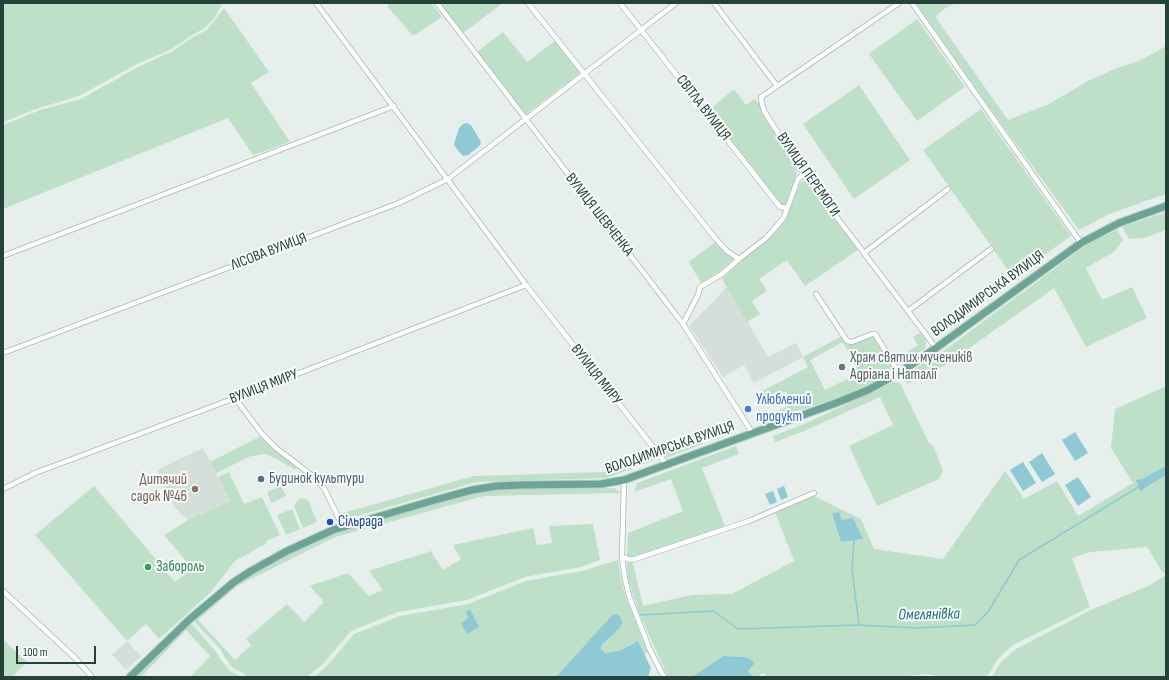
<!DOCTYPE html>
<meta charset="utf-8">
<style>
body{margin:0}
#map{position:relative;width:1169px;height:680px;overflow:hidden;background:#e6efeb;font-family:"Sofia Sans Condensed",sans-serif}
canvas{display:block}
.frame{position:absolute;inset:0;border:4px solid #24423a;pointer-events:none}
.scale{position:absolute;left:16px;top:646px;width:80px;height:18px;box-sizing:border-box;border:2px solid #24423a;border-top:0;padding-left:5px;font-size:12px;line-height:14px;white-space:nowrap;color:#24423a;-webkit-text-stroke:3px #f7fbf9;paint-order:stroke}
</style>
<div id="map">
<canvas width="1169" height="680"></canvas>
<div class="frame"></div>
<div class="scale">100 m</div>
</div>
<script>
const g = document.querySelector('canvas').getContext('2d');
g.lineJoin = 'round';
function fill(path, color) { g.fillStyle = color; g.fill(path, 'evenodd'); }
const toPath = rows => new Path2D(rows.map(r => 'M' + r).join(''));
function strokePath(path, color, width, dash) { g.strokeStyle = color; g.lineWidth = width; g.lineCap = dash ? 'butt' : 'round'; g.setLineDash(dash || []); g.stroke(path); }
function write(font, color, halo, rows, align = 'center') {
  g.font = font + ' "Sofia Sans Condensed",sans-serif'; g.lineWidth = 4; g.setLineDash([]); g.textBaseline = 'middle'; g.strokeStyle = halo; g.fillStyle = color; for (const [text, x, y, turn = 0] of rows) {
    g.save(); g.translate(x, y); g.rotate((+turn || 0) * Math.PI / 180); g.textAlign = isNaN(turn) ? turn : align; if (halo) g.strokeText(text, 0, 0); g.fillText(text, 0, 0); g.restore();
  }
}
fill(toPath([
 [727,287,768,357,796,343,803,357,754,383,744,365,723,377,689,326],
 [203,448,230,501,188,520,175,508,157,470],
 [127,641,141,656,126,670,112,655]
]), '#d4dfda');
fill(toPath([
 [3,3,223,3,215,17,205,28,192,35,172,49,135,65,79,96,39,108,3,122],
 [391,3,431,3,442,17,413,36,387,6],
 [440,3,503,3,463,33],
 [916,3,956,3,944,9,937,15,936,18,1008,120,1049,104,1088,81,1117,68,1139,61,1166,46,1166,194,1109,214,1079,230,987,104],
 [224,8,269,72,251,83,290,142,253,155,228,118,3,209,3,125,40,110,81,99,136,68,173,51,193,37,207,30],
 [917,19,965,87,917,121,869,54],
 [503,32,527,62,555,41,580,73,525,115,477,52],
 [859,85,910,160,854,199,803,124],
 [734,89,746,105,754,99,759,103,762,110,798,170,786,206,781,205,708,111],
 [981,109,1071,236,1013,277,923,150],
 [805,180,858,250,805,286,787,260,759,279,767,291,752,301,760,314,747,322,722,279,740,261,767,241,779,228,786,218,800,183],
 [1166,212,1166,230,1144,238,1129,239,1122,227],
 [1117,230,1123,240,1115,251,1086,268,1102,300,1132,287,1147,318,1086,347,1054,288,944,366,907,384,903,376,942,352,1084,247,1101,237],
 [715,242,726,253,734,259,720,271,701,283,689,262],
 [920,333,926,341,925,349,896,366,893,361,918,345,913,337],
 [842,336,846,343,852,344,874,336,894,371,865,386,834,399,776,418,773,413,792,405,786,391,763,400,759,393,808,367,803,357],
 [843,342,859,373,825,390,810,360],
 [894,382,900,383,929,443,934,447,943,470,940,478,937,480,877,506,849,446,893,425,880,397,804,431,775,442,773,436,802,425],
 [1166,386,1166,571,1163,573,1147,547,1090,552,1072,558,1090,607,1013,645,998,659,989,674,985,677,944,677,928,674,896,677,853,676,846,677,768,677,763,673,757,677,753,677,748,671,746,657,723,656,692,677,668,677,640,615,633,595,628,578,627,562,633,563,643,606,692,595,732,594,794,561,775,512,812,495,861,519,874,549,943,559,1005,471,1024,499,1057,481,1078,516,1133,483,1111,448,1115,409],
 [839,512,842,520,863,539,854,540,833,513],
 [720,429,723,436,718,438,716,434,701,440,703,444,666,458,661,451],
 [261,436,274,450,298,468,294,469,273,457,266,454,251,456,216,473,210,462],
 [736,446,739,454,702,468,725,526,633,558,627,557,628,533,683,511,671,479,634,492,637,483],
 [648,448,654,460,607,478,477,482,343,520,340,514,474,476,606,472,631,464],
 [229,472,244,504,262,497,280,535,266,541,267,543,235,561,211,592,159,639,146,624,127,641,35,535,94,486,175,582,192,568,164,535,188,520,230,501,218,477],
 [281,486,286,496,271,503,267,492],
 [522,488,578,489,614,488,621,493,484,496,335,537,237,586,198,620,235,660,251,645,246,639,287,604,304,622,324,602,310,586,348,573,369,596,383,590,369,571,431,551,443,570,461,559,453,545,533,528,537,545,552,543,549,526,593,524,600,560,581,567,525,577,467,600,398,612,351,631,323,664,307,677,247,677,243,673,233,668,225,658,221,650,193,620,236,584,268,563,334,532,456,497,486,490],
 [302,498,308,500,317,522,303,528,294,506,298,500],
 [292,509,300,529,286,535,277,515],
 [618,560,621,580,626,598,648,652,644,654,638,641,619,651,605,653,600,649,601,646,620,628,612,615,556,677,314,677,326,667,354,634,400,616,468,604,526,581,582,571],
 [1166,575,1166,677,992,677,1001,662,1016,649,1091,610,1148,586],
 [190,622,217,653,221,660,230,671,242,677,192,677,191,676,210,656,186,630,141,677,135,677],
 [3,640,27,662,12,677,3,677]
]), '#bfe0c8');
fill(toPath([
 [467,123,471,125,481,142,480,145,477,148,468,155,463,156,456,148,454,144,459,128,463,124],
 [1075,432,1088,453,1075,461,1062,440],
 [1042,453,1055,474,1042,482,1029,462],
 [1023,462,1036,483,1023,491,1010,470],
 [1166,466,1166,475,1140,491,1136,480,1142,479],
 [1078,477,1091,497,1078,506,1065,485],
 [784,486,788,497,781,500,777,489],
 [773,491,777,502,770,505,765,494],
 [839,512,842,520,853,518,863,539,841,542,832,513],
 [470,609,479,627,467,634,461,624,468,618,466,612],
 [616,614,621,617,622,623,620,628,601,646,601,649,605,653,619,651,638,641,651,668,648,677,556,677,612,615],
 [723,656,746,657,751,660,754,662,753,665,748,671,753,677,692,677]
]), '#8ec9d4');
strokePath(toPath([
 [854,540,852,569,859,625],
 [640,615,714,611,738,629,858,625,917,628,975,625,988,612,1019,560,1140,486]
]), '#8ec9d4', 1.5);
const street = toPath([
 [316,3,526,285,667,465],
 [437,3,683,324,753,434],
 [528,3,715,238,727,251,739,259],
 [620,3,780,207,787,208],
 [714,3,777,86],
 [899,3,761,97,762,104,764,111,804,174,936,348],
 [912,3,1081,243],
 [864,253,948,189],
 [3,256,394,106],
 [816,294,847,341,852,342,872,334,875,334,899,373],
 [908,311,991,249],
 [683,324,698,295,700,287,722,274,739,259,765,239,777,226,784,217,798,179,804,174],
 [3,353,399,203,448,179,676,3],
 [235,398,262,434,276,448,314,477,324,488,343,527],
 [624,480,622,557,625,579,629,596,650,650,664,677],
 [3,489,35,473,235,398,526,285],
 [622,557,632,560,749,521,814,493],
 [3,591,74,657,92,677]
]);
const primary = toPath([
 [130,677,190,619,234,582,251,571,287,551,333,530,346,526,435,500,472,490,497,486,522,485,601,484,624,480,836,403,868,390,899,373,936,348,1081,243,1119,223,1166,206]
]);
strokePath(street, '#a8b8b2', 6);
strokePath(primary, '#c2cac8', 9);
strokePath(street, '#fff', 4.5);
strokePath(primary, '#6aa596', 7);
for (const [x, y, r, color] of [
 [842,367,4,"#6b7280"],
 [748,409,4,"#3f7fe0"],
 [261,479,4,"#5c6f8a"],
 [195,489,4,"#8d6e63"],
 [330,522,4,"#1a4fb4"],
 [148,567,4,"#2e9e5b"]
]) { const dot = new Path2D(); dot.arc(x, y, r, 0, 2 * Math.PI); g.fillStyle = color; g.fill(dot); strokePath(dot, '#f7fbf9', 1.5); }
write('15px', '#24423a', '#f7fbf9', [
 ["СВІТЛА ВУЛИЦЯ",703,108,52],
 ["ВУЛИЦЯ ПЕРЕМОГИ",808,175,55],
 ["ВУЛИЦЯ ШЕВЧЕНКА",599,215,52],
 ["ЛІСОВА ВУЛИЦЯ",269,252,-21],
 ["ВОЛОДИМИРСЬКА ВУЛИЦЯ",988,294,-36],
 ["ВУЛИЦЯ МИРУ",596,375,52],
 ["ВУЛИЦЯ МИРУ",264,387,-21],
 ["ВОЛОДИМИРСЬКА ВУЛИЦЯ",670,448,-19]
]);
write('15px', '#5b616d', '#f7fbf9', [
 ["Храм святих мучеників",850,358],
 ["Адріана і Наталії",850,375]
], 'left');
write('15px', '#366cbe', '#f7fbf9', [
 ["Улюблений",756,400],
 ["продукт",756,417]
], 'left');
write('15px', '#4e5e75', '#f7fbf9', [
 ["Будинок культури",269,479]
], 'left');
write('15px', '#785e54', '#f7fbf9', [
 ["Дитячий",187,480],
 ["садок №46",187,497]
], 'right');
write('15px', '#164399', '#f7fbf9', [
 ["Сільрада",338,522]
], 'left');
write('15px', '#27864d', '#f7fbf9', [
 ["Забороль",156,567]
], 'left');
write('italic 16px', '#1c6f80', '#f7fbf9', [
 ["Омелянівка",929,615,-1]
]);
</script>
